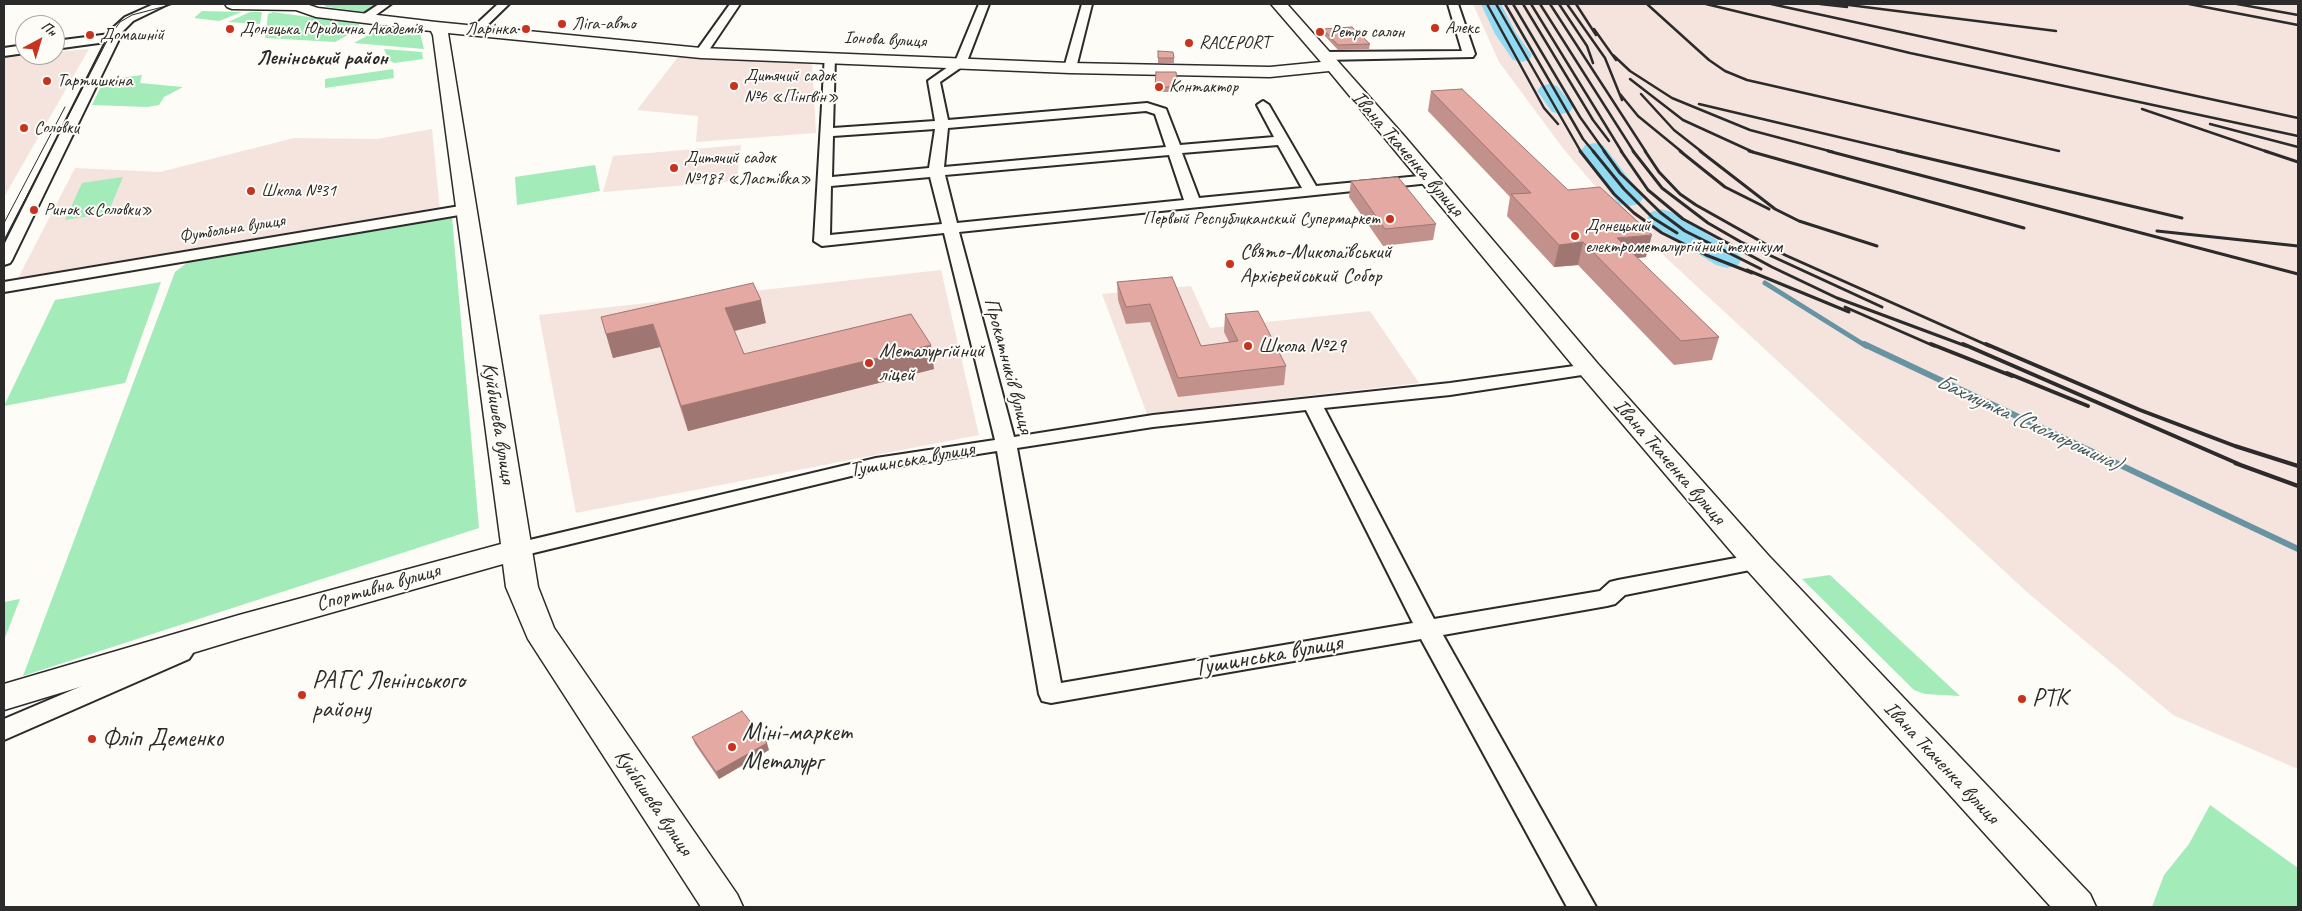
<!DOCTYPE html>
<meta charset="utf-8">
<style>
body{margin:0}
#map{position:relative;width:2302px;height:911px;overflow:hidden;background:#fdfcf7;font-family:Caveat,sans-serif}
canvas{display:block}
.frame{position:absolute;inset:0;border:5px solid #2b2b2b;pointer-events:none}
.north{position:absolute;left:15px;top:15px;width:50px;height:50px;box-sizing:border-box;background:#fdfcf7;border:1px solid #a9a8a5;border-radius:50%;rotate:39deg;font-size:14px;font-weight:700;line-height:20px;text-align:center;color:#2b2b2b}
.north::after{content:'';display:block;margin:auto;width:18px;height:22px;background:#c8321e;clip-path:polygon(50% 0,100% 100%,50% 72%,0 100%)}
</style>
<div id="map">
<canvas width="2302" height="911"></canvas>
<div class="frame"></div>
<div class="north">Пн</div>
</div>
<script>
const g = document.querySelector('canvas').getContext('2d');
g.lineJoin = 'round';
function fill(path, color) { g.fillStyle = color; g.fill(path, 'evenodd'); }
const toPath = rows => new Path2D(rows.map(r => 'M' + r).join(''));
function strokePath(path, color, width, dash) { g.strokeStyle = color; g.lineWidth = width; g.lineCap = dash ? 'butt' : 'round'; g.setLineDash(dash || []); g.stroke(path); }
function write(font, color, halo, rows, align = 'center') {
  g.font = font + ' Caveat,sans-serif'; g.lineWidth = 4; g.setLineDash([]); g.textBaseline = 'middle'; g.strokeStyle = halo; g.fillStyle = color; for (const [text, x, y, turn = 0] of rows) {
    g.save(); g.translate(x, y); g.rotate((+turn || 0) * Math.PI / 180); g.textAlign = isNaN(turn) ? turn : align; if (halo) g.strokeText(text, 0, 0); g.fillText(text, 0, 0); g.restore();
  }
}
fill(toPath([
 [1473,4,2298,4,2298,769,2173,715,2028,593,1621,216,1565,151,1499,62],
 [89,49,4,197,4,59,8,55,55,55,55,52],
 [678,57,812,62,816,133,696,142,698,116,637,110],
 [432,129,440,211,16,282,75,168,160,172,294,138,377,139],
 [741,145,737,181,603,192,613,156],
 [941,270,979,435,576,513,539,315],
 [1191,286,1210,328,1370,311,1419,383,1147,414,1102,294]
]), '#f5e3de');
fill(toPath([
 [322,4,378,4,365,12,327,7],
 [202,11,242,12,219,21,194,18],
 [250,12,262,12,260,24,228,22],
 [273,12,359,24,359,29,335,42,265,38,268,14],
 [383,27,420,33,424,49,354,43],
 [384,49,422,52,423,59,394,63,389,60],
 [393,69,394,78,325,88,325,79],
 [142,75,140,83,183,87,164,97,159,105,147,107,92,105,104,80],
 [595,165,600,191,517,205,515,177],
 [123,177,108,213,65,220,82,183],
 [452,217,479,528,23,676,175,272,192,259],
 [161,282,125,383,4,406,55,300],
 [1830,575,1960,696,1925,694,1914,690,1802,579],
 [20,599,4,640,4,602],
 [2210,805,2298,868,2298,907,2152,907,2164,875,2189,844]
]), '#a3ebb9');
strokePath(toPath([
 [1765,283,1866,346]
]), '#6894a2', 5);
strokePath(toPath([
 [1864,344,2298,549]
]), '#6894a2', 6);
fill(toPath([
 [1481,4,1501,4,1516,33,1532,55,1529,60,1521,62,1513,60,1495,34,1481,4],
 [1549,84,1557,86,1570,102,1573,107,1570,112,1561,114,1552,112,1541,96,1537,91,1541,86,1549,84],
 [1594,143,1603,145,1639,192,1643,198,1639,204,1629,206,1619,204,1581,151,1585,145,1594,143],
 [1661,209,1671,212,1738,253,1742,259,1738,265,1727,268,1716,265,1651,224,1647,218,1651,212,1661,209]
]), '#91daf2');
const street = toPath([
 [154,4,168,4,133,21,123,31,12,260,10,263,4,265,4,245,106,42,55,49,55,41,110,34,114,27,125,17,154,4],
 [379,4,391,4,369,20,361,20,361,16,379,4],
 [498,4,509,4,478,34,470,34,470,30,498,4],
 [730,4,740,4,705,56,697,56,695,53,730,4],
 [979,4,989,4,966,64,940,82,948,120,1147,103,1166,109,1180,145,1274,137,1257,105,1263,101,1269,105,1316,186,1430,175,1437,179,1430,183,959,232,1014,437,1153,415,1450,383,1589,364,1595,365,1598,369,1595,373,1450,395,1324,408,1434,619,1600,591,1610,582,1618,580,1757,554,1765,557,1768,562,1765,567,1625,595,1615,604,1607,606,1443,635,1596,907,1567,907,1421,639,1051,703,1042,701,1039,694,997,451,876,470,517,557,509,555,506,550,509,545,517,543,876,458,995,440,944,233,822,246,814,241,825,54,833,54,835,57,833,128,935,121,928,81,955,62,979,4],
 [1146,111,1155,114,1166,147,944,167,948,128,1146,111],
 [935,129,929,168,832,177,833,136,935,129],
 [1278,145,1302,188,1199,198,1182,153,1278,145],
 [1169,155,1184,200,957,223,945,175,1169,155],
 [930,177,942,224,830,235,831,186,930,177],
 [1306,410,1413,623,1061,683,1017,448,1153,427,1306,410],
 [1082,4,1092,4,1076,68,1070,72,1064,68,1082,4],
 [1448,4,1458,4,1475,54,1473,57,1324,60,1318,56,1324,52,1462,51,1448,4],
 [25,45,25,53,4,56,4,48,25,45],
 [466,205,471,207,474,210,471,213,4,292,4,282,466,205],
 [181,644,189,647,193,653,189,659,4,740,4,719,181,644]
]);
const secondary = toPath([
 [225,4,306,4,318,8,436,22,701,48,1070,63,1270,67,1321,62,1271,4,1287,4,1406,138,1598,364,1768,555,2090,894,2096,907,2051,907,1746,569,1580,374,1329,71,1270,77,1070,73,701,58,448,33,538,587,554,628,737,894,743,907,701,907,528,639,506,587,503,564,242,638,4,710,4,684,239,615,501,544,433,35,431,31,316,17,296,10,232,9,227,7,225,4]
]);
strokePath(street, '#2b2b2b', 4);
strokePath(secondary, '#2b2b2b', 3);
fill(street, '#fdfcf7');
fill(secondary, '#fdfcf7');
strokePath(toPath([
 [4,223,65,107],
 [4,240,109,37,120,22,132,15,174,4]
]), '#2b2b2b', 1);
strokePath(toPath([
 [1487,4,1544,108,1558,124],
 [1496,4,1581,152],
 [1505,4,1583,139,1594,152],
 [1513,4,1580,117,1605,152],
 [1523,4,1593,120,1609,141],
 [1531,4,1622,152],
 [1540,4,1634,152],
 [1550,4,1646,152],
 [1559,4,1587,46,1593,63],
 [1567,4,1605,58,1622,100],
 [1576,4,1596,35],
 [1647,4,1709,60,1725,71,1747,80,2059,151],
 [1706,4,1910,53,2298,136],
 [1771,4,2298,118],
 [1820,4,1847,7],
 [1841,4,2056,31],
 [2189,4,2298,25],
 [2237,4,2298,15],
 [1594,29,1616,60],
 [1613,55,1630,71,1672,98,1750,130,1833,152],
 [1630,79,1683,120,1753,152],
 [1620,94,1638,116,1682,152],
 [1641,94,1674,130,1702,152],
 [1699,104,1902,152],
 [2142,109,2268,152],
 [2210,124,2298,147]
]), '#2b2b2b', 2.5);
strokePath(toPath([
 [1580,151,1614,194,1634,213,1662,233,1706,255,1752,273],
 [1593,151,1624,189,1653,218,1677,233],
 [1604,151,1620,173,1661,213,1685,231,1761,269],
 [1621,151,1648,190,1683,219,1772,267,1837,298,1966,346],
 [1633,151,1662,188,1708,223,1741,242,1882,307],
 [1645,151,1659,172,1680,194,1696,205,1785,255,1989,346],
 [1680,151,1725,187,1769,209],
 [1700,151,1775,209,1799,221,1877,246],
 [1749,151,2024,228],
 [1828,151,2298,274],
 [1897,151,2182,218],
 [2265,151,2298,162],
 [2157,231,2298,246],
 [1747,270,1849,312],
 [1845,307,1934,346]
]), '#2b2b2b', 3);
strokePath(toPath([
 [1931,344,2012,376],
 [1963,344,2241,465],
 [1986,344,2140,410,2235,446,2298,466],
 [2007,373,2088,406],
 [2235,463,2298,486]
]), '#2b2b2b', 4);
fill(toPath([
 [1323,29,1370,44,1369,49,1338,50,1322,33],
 [1158,58,1174,58,1174,63,1158,63],
 [1155,87,1178,87,1178,92,1155,92],
 [1431,91,1568,190,1646,257,1637,258,1719,337,1712,360,1674,365,1578,265,1554,267,1507,216,1510,197,1428,111],
 [1351,181,1436,224,1433,240,1383,246,1349,197],
 [1172,277,1201,346,1229,342,1224,332,1225,314,1286,366,1284,385,1178,397,1150,322,1126,324,1118,300,1117,282],
 [766,323,734,331,744,354,934,369,688,431,660,347,613,358,606,334],
 [692,737,769,750,719,779,695,744]
]), '#c3918b');
fill(toPath([
 [1652,235,1646,257,1612,261,1617,238],
 [1583,242,1578,265,1554,267,1559,245],
 [761,300,766,323,730,332,725,308],
 [653,324,660,347,613,358,606,334],
 [931,345,934,369,688,431,681,406],
 [767,743,769,750,719,779,716,772]
]), '#9f7671');
const building = toPath([
 [1352,27,1370,44,1338,45,1323,29,1352,27],
 [1158,51,1173,52,1174,58,1158,58,1158,51],
 [1156,72,1176,72,1178,87,1155,87,1156,72],
 [1462,89,1568,190,1600,187,1652,235,1617,238,1719,337,1681,341,1583,242,1559,245,1511,194,1531,193,1431,91,1462,89],
 [1398,177,1436,224,1385,229,1351,181,1398,177],
 [1172,277,1201,346,1238,341,1225,314,1258,311,1286,366,1178,378,1150,304,1126,307,1117,282,1172,277],
 [753,283,761,300,725,308,744,354,911,314,931,345,681,406,653,324,606,334,601,317,753,283],
 [742,711,767,743,716,772,692,737,742,711]
]);
fill(building, '#e3a9a2');
strokePath(building, '#9f7671', 1);
for (const [x, y, r, color] of [
 [562,24,5,"#c8321e"],
 [1435,28,5,"#c8321e"],
 [230,29,5,"#c8321e"],
 [526,29,5,"#c8321e"],
 [1320,32,5,"#c8321e"],
 [90,35,5,"#c8321e"],
 [1189,43,5,"#c8321e"],
 [47,81,5,"#c8321e"],
 [734,86,5,"#c8321e"],
 [1159,87,5,"#c8321e"],
 [24,128,5,"#c8321e"],
 [674,168,5,"#c8321e"],
 [251,191,5,"#c8321e"],
 [34,210,5,"#c8321e"],
 [1390,219,5,"#c8321e"],
 [1575,236,5,"#c8321e"],
 [1230,264,5,"#c8321e"],
 [1248,346,5,"#c8321e"],
 [869,363,5,"#c8321e"],
 [302,695,5,"#c8321e"],
 [2022,699,5,"#c8321e"],
 [92,739,5,"#c8321e"],
 [732,747,5,"#c8321e"]
]) { const dot = new Path2D(); dot.arc(x, y, r, 0, 2 * Math.PI); g.fillStyle = color; g.fill(dot); strokePath(dot, '#fdfcf7', 2); }
write('18px', '#2b2b2b', '#fdfcf7', [
 ["Ліга-авто",572,24],
 ["Алекс",1445,28],
 ["Донецька Юридична Академія",240,29],
 ["Ларінка",516,29,"right"],
 ["Ретро салон",1330,32],
 ["Домашній",100,35],
 ["RACEPORT",1199,43],
 ["Дитячий садок",744,76],
 ["№6 «Пінгвін»",744,97],
 ["Тартишкіна",57,81],
 ["Контактор",1169,87],
 ["Соловки",34,128],
 ["Дитячий садок",684,158],
 ["№187 «Ластівка»",684,179],
 ["Школа №31",261,191],
 ["Ринок «Соловки»",44,210],
 ["Первый Республиканский Супермаркет",1380,219,"right"],
 ["Донецький",1585,226],
 ["електрометалургійний технікум",1585,247]
], 'left');
write('18px', '#2b2b2b', '#fdfcf7', [
 ["Іонова вулиця",885,40,3],
 ["Футбольна вулиця",232,229,-9]
]);
write('bold 21px', '#2b2b2b', '#fdfcf7', [
 ["Ленінський район",322,58]
]);
write('21px', '#2b2b2b', '#fdfcf7', [
 ["Івана Ткаченка вулиця",1407,154,49],
 ["Прокатників вулиця",1008,366,75],
 ["Куйбишева вулиця",498,423,81],
 ["Тушинська вулиця",912,460,-10],
 ["Івана Ткаченка вулиця",1669,462,49],
 ["Спортивна вулиця",378,588,-16],
 ["Івана Ткаченка вулиця",1941,763,47],
 ["Куйбишева вулиця",653,803,56]
]);
write('21px', '#2b2b2b', '#fdfcf7', [
 ["Свято-Миколаївський",1240,252],
 ["Архієрейський Собор",1240,276],
 ["Школа №29",1258,346],
 ["Металургійний",879,351],
 ["ліцей",879,375]
], 'left');
write('italic 22px', '#44575d', '#fdfcf7', [
 ["Бахмутка (Скоморошина)",2028,423,25]
]);
write('25px', '#2b2b2b', '#fdfcf7', [
 ["Тушинська вулиця",1268,656,-10]
]);
write('25px', '#2b2b2b', '#fdfcf7', [
 ["РАГС Ленінського",312,681],
 ["району",312,710],
 ["РТК",2032,699],
 ["Міні-маркет",742,733],
 ["Металург",742,762],
 ["Фліп Деменко",102,739]
], 'left');
</script>
